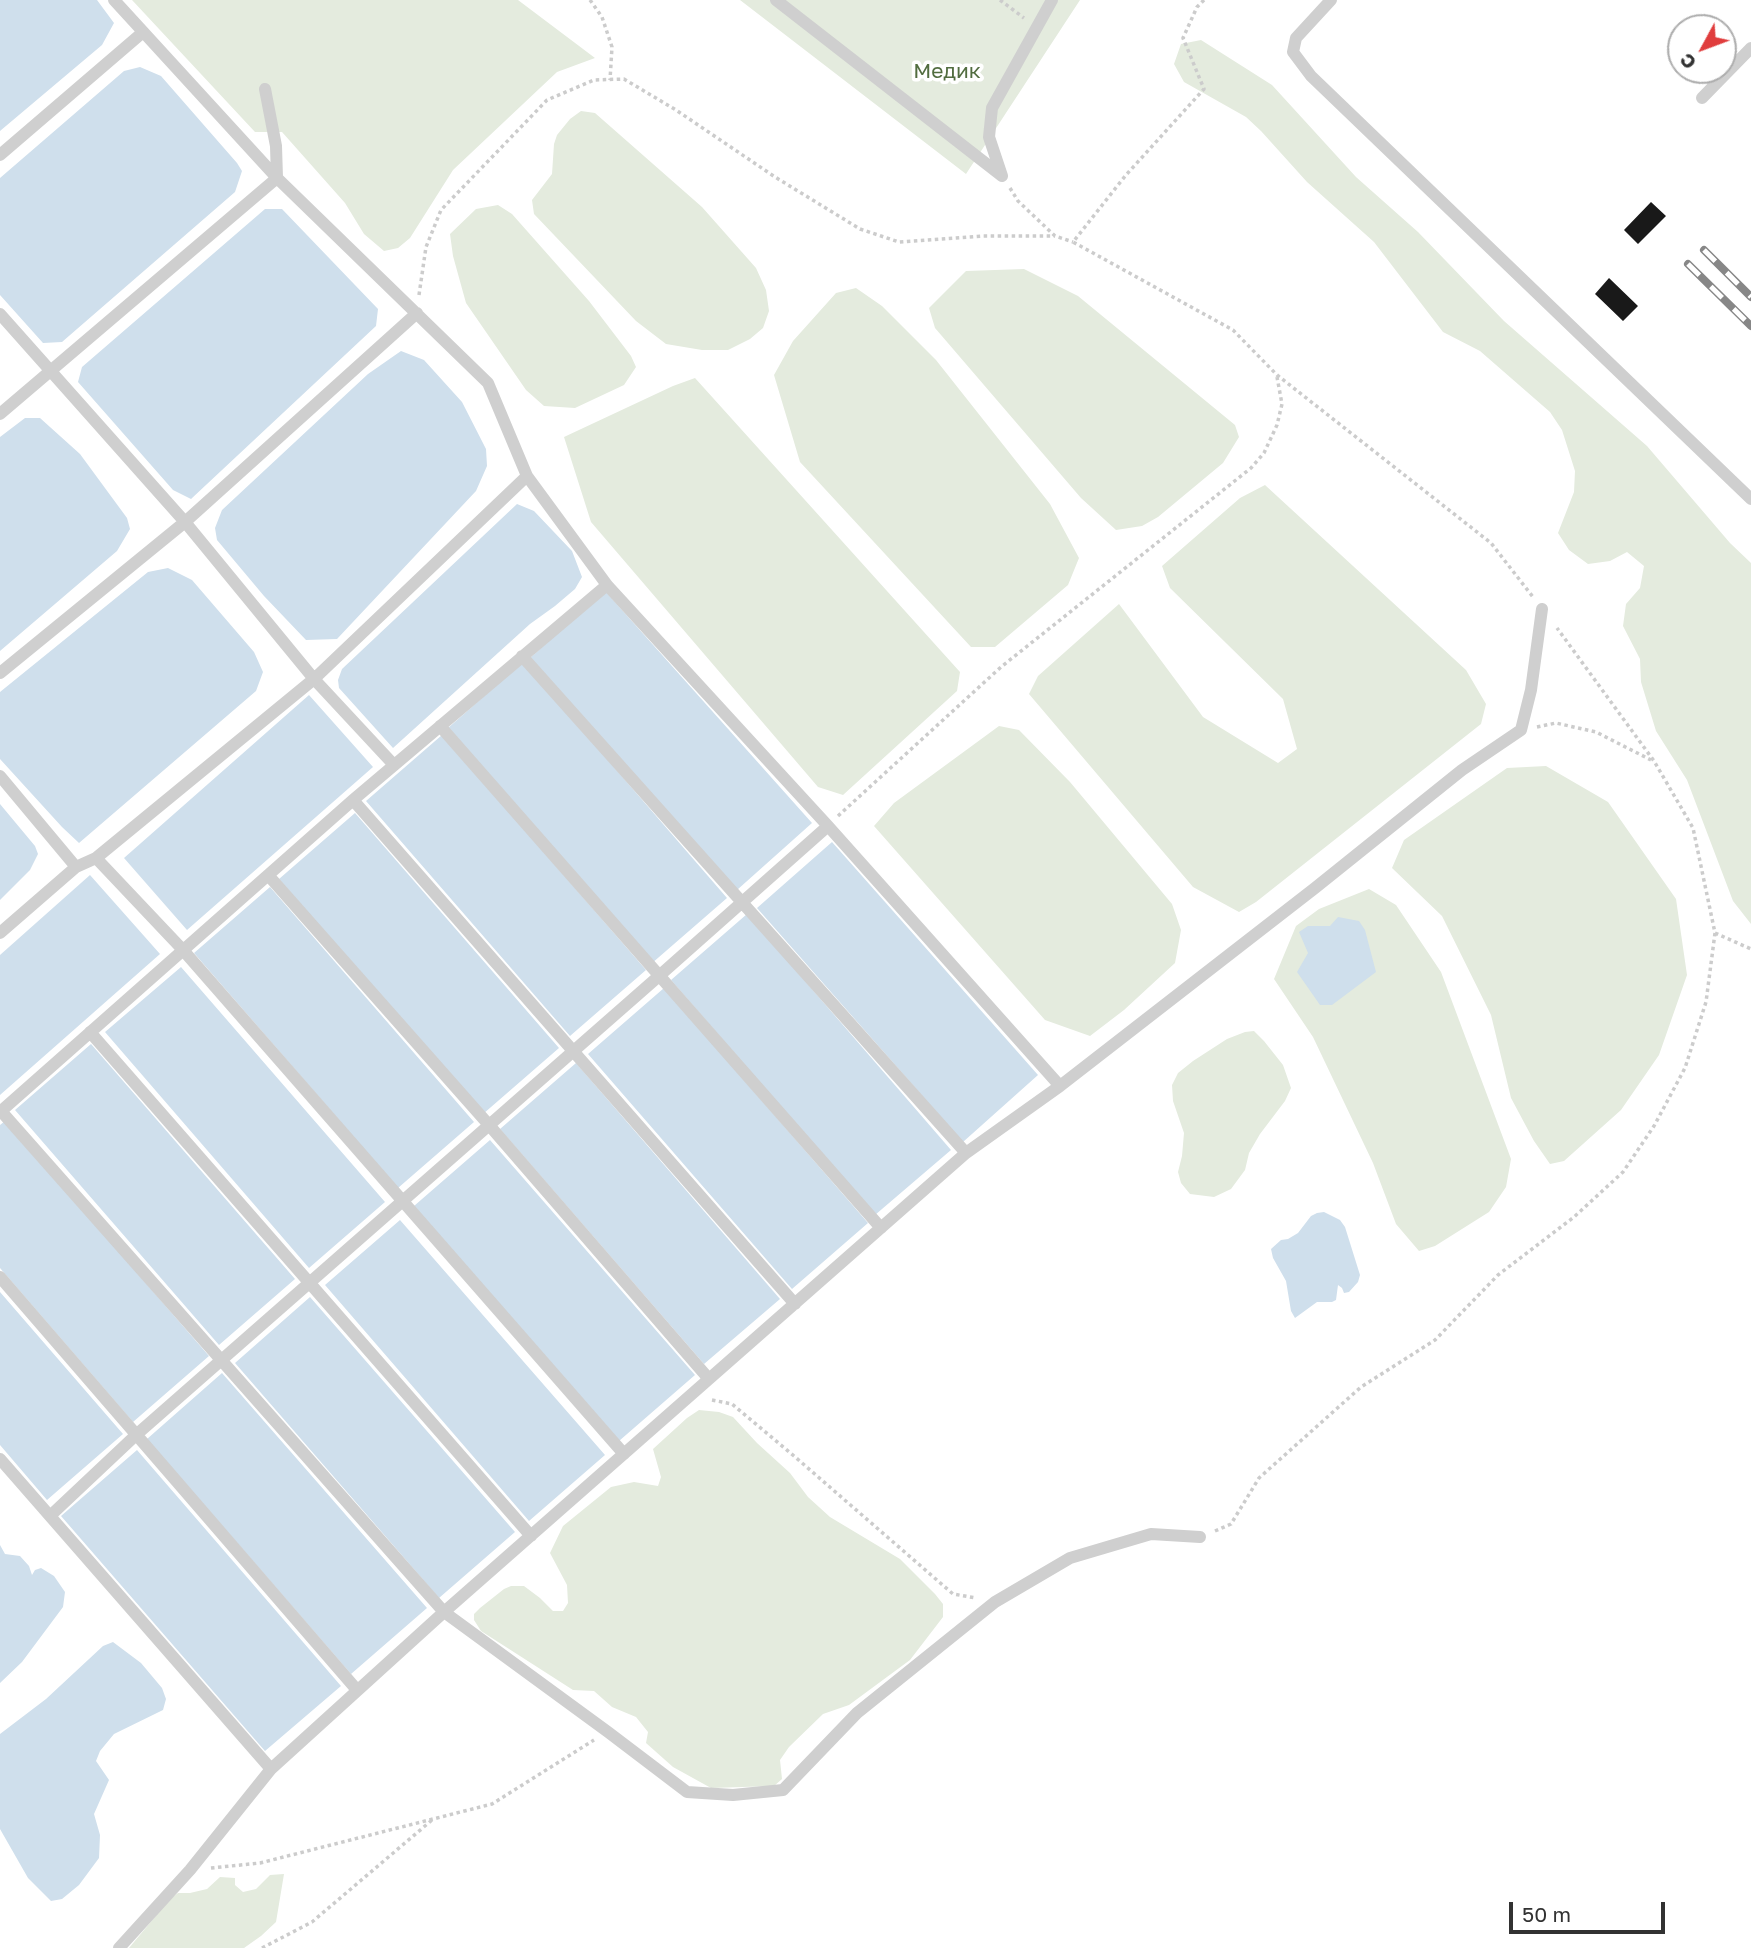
<!DOCTYPE html>
<meta charset="utf-8">
<style>
body{margin:0}
#map{position:relative;width:1751px;height:1948px;overflow:hidden;background:#fff;font-family:"Golos Text",sans-serif}
canvas{display:block}
.north{position:absolute;left:1667px;top:14px;width:70px;height:70px;box-sizing:border-box;background:#fff;border:2px solid #adadad;border-radius:50%;rotate:229deg;font-size:19px;font-weight:700;line-height:28px;text-align:center;color:#323232}
.north::after{content:'';display:block;margin:auto;width:24px;height:32px;background:#e03d3d;clip-path:polygon(50% 0,100% 100%,50% 72%,0 100%)}
.scale{position:absolute;left:1509px;top:1902px;width:156px;height:32px;box-sizing:border-box;border:4px solid #323232;border-top:0;padding-left:9px;font-size:21px;line-height:24px;white-space:nowrap;color:#323232;-webkit-text-stroke:5px #fff;paint-order:stroke}
</style>
<div id="map">
<canvas width="1751" height="1948"></canvas>
<div class="north">С</div>
<div class="scale">50 m</div>
</div>
<script>
const g = document.querySelector('canvas').getContext('2d');
g.lineJoin = 'round';
function fill(path, color) { g.fillStyle = color; g.fill(path, 'evenodd'); }
const toPath = rows => new Path2D(rows.map(r => 'M' + r).join(''));
function strokePath(path, color, width, dash) { g.strokeStyle = color; g.lineWidth = width; g.lineCap = dash ? 'butt' : 'round'; g.setLineDash(dash || []); g.stroke(path); }
function write(font, color, halo, rows, align = 'center') {
  g.font = font + ' "Golos Text",sans-serif'; g.lineWidth = 7; g.setLineDash([]); g.textBaseline = 'middle'; g.strokeStyle = halo; g.fillStyle = color; for (const [text, x, y, turn = 0] of rows) {
    g.save(); g.translate(x, y); g.rotate((+turn || 0) * Math.PI / 180); g.textAlign = isNaN(turn) ? turn : align; if (halo) g.strokeText(text, 0, 0); g.fillText(text, 0, 0); g.restore();
  }
}
fill(toPath([
 [132,0,518,0,595,58,557,72,453,170,410,238,398,248,384,251,364,234,345,203,282,132,255,132],
 [740,0,1080,0,966,174],
 [1201,40,1272,85,1356,177,1418,232,1504,321,1647,446,1730,543,1751,563,1751,924,1733,901,1687,780,1656,731,1641,682,1640,659,1623,626,1626,604,1640,588,1644,566,1627,552,1610,561,1588,564,1569,550,1558,533,1574,492,1575,471,1562,430,1550,412,1480,351,1443,332,1374,242,1307,182,1261,131,1246,117,1184,82,1174,64,1181,44],
 [581,111,595,113,702,207,756,268,766,290,769,311,763,328,750,339,728,350,702,350,666,344,636,321,534,214,532,200,552,174,554,144,557,135,570,119],
 [498,205,512,214,589,301,631,356,636,367,624,385,575,408,544,406,526,390,466,303,453,256,450,234,476,209],
 [1024,269,1078,296,1235,425,1239,437,1223,463,1158,517,1142,526,1116,530,1081,498,935,328,929,308,966,271],
 [856,288,882,306,936,360,1050,504,1079,558,1068,585,995,647,971,647,800,462,774,375,793,341,836,293],
 [695,378,960,672,957,691,843,795,818,787,591,522,564,437,673,386],
 [1265,485,1466,670,1486,704,1481,724,1256,902,1239,912,1193,887,1029,694,1038,676,1119,604,1203,717,1278,763,1297,749,1283,699,1170,588,1162,566,1240,498],
 [999,726,1019,730,1070,782,1172,904,1181,930,1175,963,1124,1010,1090,1036,1045,1020,874,826,894,803],
 [1546,766,1608,802,1676,899,1687,975,1659,1055,1621,1110,1564,1161,1550,1164,1534,1141,1511,1098,1491,1015,1442,916,1392,868,1404,840,1507,768],
 [1369,889,1396,905,1441,972,1511,1159,1506,1187,1489,1212,1435,1246,1419,1251,1396,1224,1373,1163,1313,1037,1274,979,1296,926,1319,909],
 [1254,1031,1264,1041,1283,1065,1291,1088,1285,1101,1260,1134,1249,1153,1245,1170,1231,1189,1214,1197,1190,1194,1181,1183,1178,1172,1182,1156,1184,1133,1173,1101,1172,1085,1178,1073,1193,1061,1227,1039,1245,1032],
 [699,1410,719,1412,733,1417,757,1443,790,1473,808,1497,830,1517,900,1559,935,1594,943,1604,943,1617,910,1660,849,1705,823,1714,789,1747,780,1760,782,1779,774,1786,711,1788,673,1767,646,1743,648,1732,636,1717,612,1707,594,1691,573,1690,481,1631,474,1620,474,1614,480,1608,504,1589,511,1586,524,1586,540,1598,553,1611,563,1611,568,1603,567,1585,550,1553,563,1526,611,1487,634,1482,658,1486,661,1477,653,1449,687,1418],
 [284,1874,276,1922,261,1936,244,1948,129,1948,169,1900,178,1893,190,1893,207,1889,220,1877,235,1878,235,1885,243,1892,256,1889,270,1875]
]), '#e4ebde');
fill(toPath([
 [0,0,97,0,114,23,102,45,0,131],
 [140,67,161,76,237,163,242,171,235,192,62,342,43,343,0,295,0,178,124,71],
 [265,209,282,209,378,309,376,326,191,499,173,490,78,382,82,367],
 [401,351,424,360,462,402,486,449,487,466,476,491,337,639,306,640,264,596,217,540,215,528,222,510,368,374],
 [25,418,40,418,80,454,127,518,130,529,117,551,0,651,0,437],
 [517,504,534,511,572,551,582,577,575,589,555,606,530,624,393,748,339,688,338,680,342,669],
 [168,568,192,580,254,652,263,672,256,691,79,843,62,827,0,759,0,692,148,572],
 [605,591,812,823,737,890,530,658],
 [523,662,727,898,651,964,448,728],
 [309,695,373,767,187,930,124,858],
 [442,735,646,970,570,1036,366,801],
 [0,804,35,846,38,854,30,870,0,900],
 [355,813,559,1048,483,1114,279,879],
 [832,842,1038,1075,963,1142,757,908],
 [90,875,160,954,0,1095,0,955],
 [270,887,474,1122,398,1188,194,953],
 [747,914,951,1150,875,1215,671,980],
 [1338,917,1359,921,1365,930,1376,972,1332,1005,1320,1005,1297,972,1308,953,1299,932,1308,926,1330,926],
 [181,967,385,1202,309,1268,105,1032],
 [664,988,868,1223,792,1289,588,1054],
 [91,1044,295,1279,219,1345,15,1110],
 [576,1063,780,1299,704,1364,500,1129],
 [5,1121,209,1356,133,1422,0,1268,0,1125],
 [490,1140,695,1375,619,1441,414,1206],
 [1324,1212,1340,1220,1345,1227,1360,1275,1358,1282,1349,1292,1344,1293,1342,1288,1338,1285,1336,1300,1332,1302,1317,1302,1295,1318,1291,1311,1286,1281,1273,1258,1271,1249,1281,1240,1288,1239,1298,1233,1311,1216,1317,1213],
 [400,1220,605,1455,529,1521,325,1285],
 [0,1292,123,1434,47,1500,0,1445],
 [310,1297,515,1532,439,1598,235,1363],
 [222,1373,427,1608,351,1674,147,1439],
 [137,1450,341,1686,265,1751,61,1516],
 [0,1545,5,1554,20,1556,29,1566,32,1575,35,1570,41,1568,54,1576,65,1592,63,1607,22,1662,0,1683],
 [113,1642,141,1663,162,1688,166,1699,163,1710,114,1734,100,1751,96,1761,109,1780,94,1814,100,1835,99,1858,79,1885,62,1899,51,1901,28,1878,0,1829,0,1734,46,1699,103,1646]
]), '#cfdfec');
fill(toPath([
 [1651,202,1666,216,1638,244,1624,230],
 [1609,278,1638,306,1623,321,1595,294]
]), '#191919');
strokePath(toPath([
 [590,0,602,17,612,47,610,80],
 [1000,0,1024,18],
 [1204,0,1197,7,1183,38,1204,89,1126,175,1073,242,1233,330,1277,375,1491,543,1533,597],
 [1010,188,1018,201,1055,236,1073,242],
 [419,295,426,247,441,210,547,100,594,80,624,79,676,110,775,177,860,229,899,242,983,236,1055,236],
 [1537,727,1556,723,1596,732,1651,760],
 [838,816,1001,667,1251,468,1264,453,1277,425,1282,404,1277,377],
 [1715,933,1751,949],
 [712,1400,732,1404,794,1456,953,1594,976,1598],
 [1215,1531,1231,1524,1259,1478,1361,1387,1435,1340,1498,1275,1574,1217,1623,1172,1654,1126,1685,1068,1706,1002,1715,933,1693,828,1654,761,1557,628],
 [211,1868,260,1863,492,1804,594,1740],
 [262,1948,312,1922,432,1820]
]), '#ccc', 3.5, [3.5, 3.5]);
strokePath(toPath([
 [114,0,277,178,488,383,527,476,607,585,828,826,1060,1086,966,1153,444,1612,271,1769],
 [776,0,1002,176],
 [1331,0,1296,38,1293,52,1311,76,1751,499],
 [1702,98,1751,48],
 [0,155,142,33],
 [1002,176,989,137,992,108,1052,0],
 [0,314,185,522,314,679,394,765],
 [0,414,277,178,276,146,265,89],
 [522,656,966,1153],
 [0,673,185,522,417,313],
 [440,726,881,1228],
 [0,776,76,867],
 [353,800,795,1304],
 [96,858,183,950,624,1454],
 [268,875,489,1125,709,1379],
 [0,933,76,867,96,858,314,679,527,476],
 [90,1032,531,1536],
 [1060,1086,1315,888,1462,770,1521,730,1531,690,1542,609],
 [1,1111,444,1612,608,1732,687,1792,733,1795,783,1790,857,1713,995,1602,1070,1558,1151,1534,1200,1537],
 [0,1112,353,800,607,585],
 [0,1277,357,1690],
 [0,1459,271,1769,190,1870,119,1948],
 [50,1516,136,1435,659,976,828,826]
]), '#cfcfcf', 12);
const rail = toPath([
 [1704,250,1751,297],
 [1688,264,1751,326]
]);
strokePath(rail, '#878787', 8);
strokePath(rail, '#fff', 5, [16]);
write('21px', '#526d40', '#fff', [
 ["Медик",947,71]
]);
</script>
